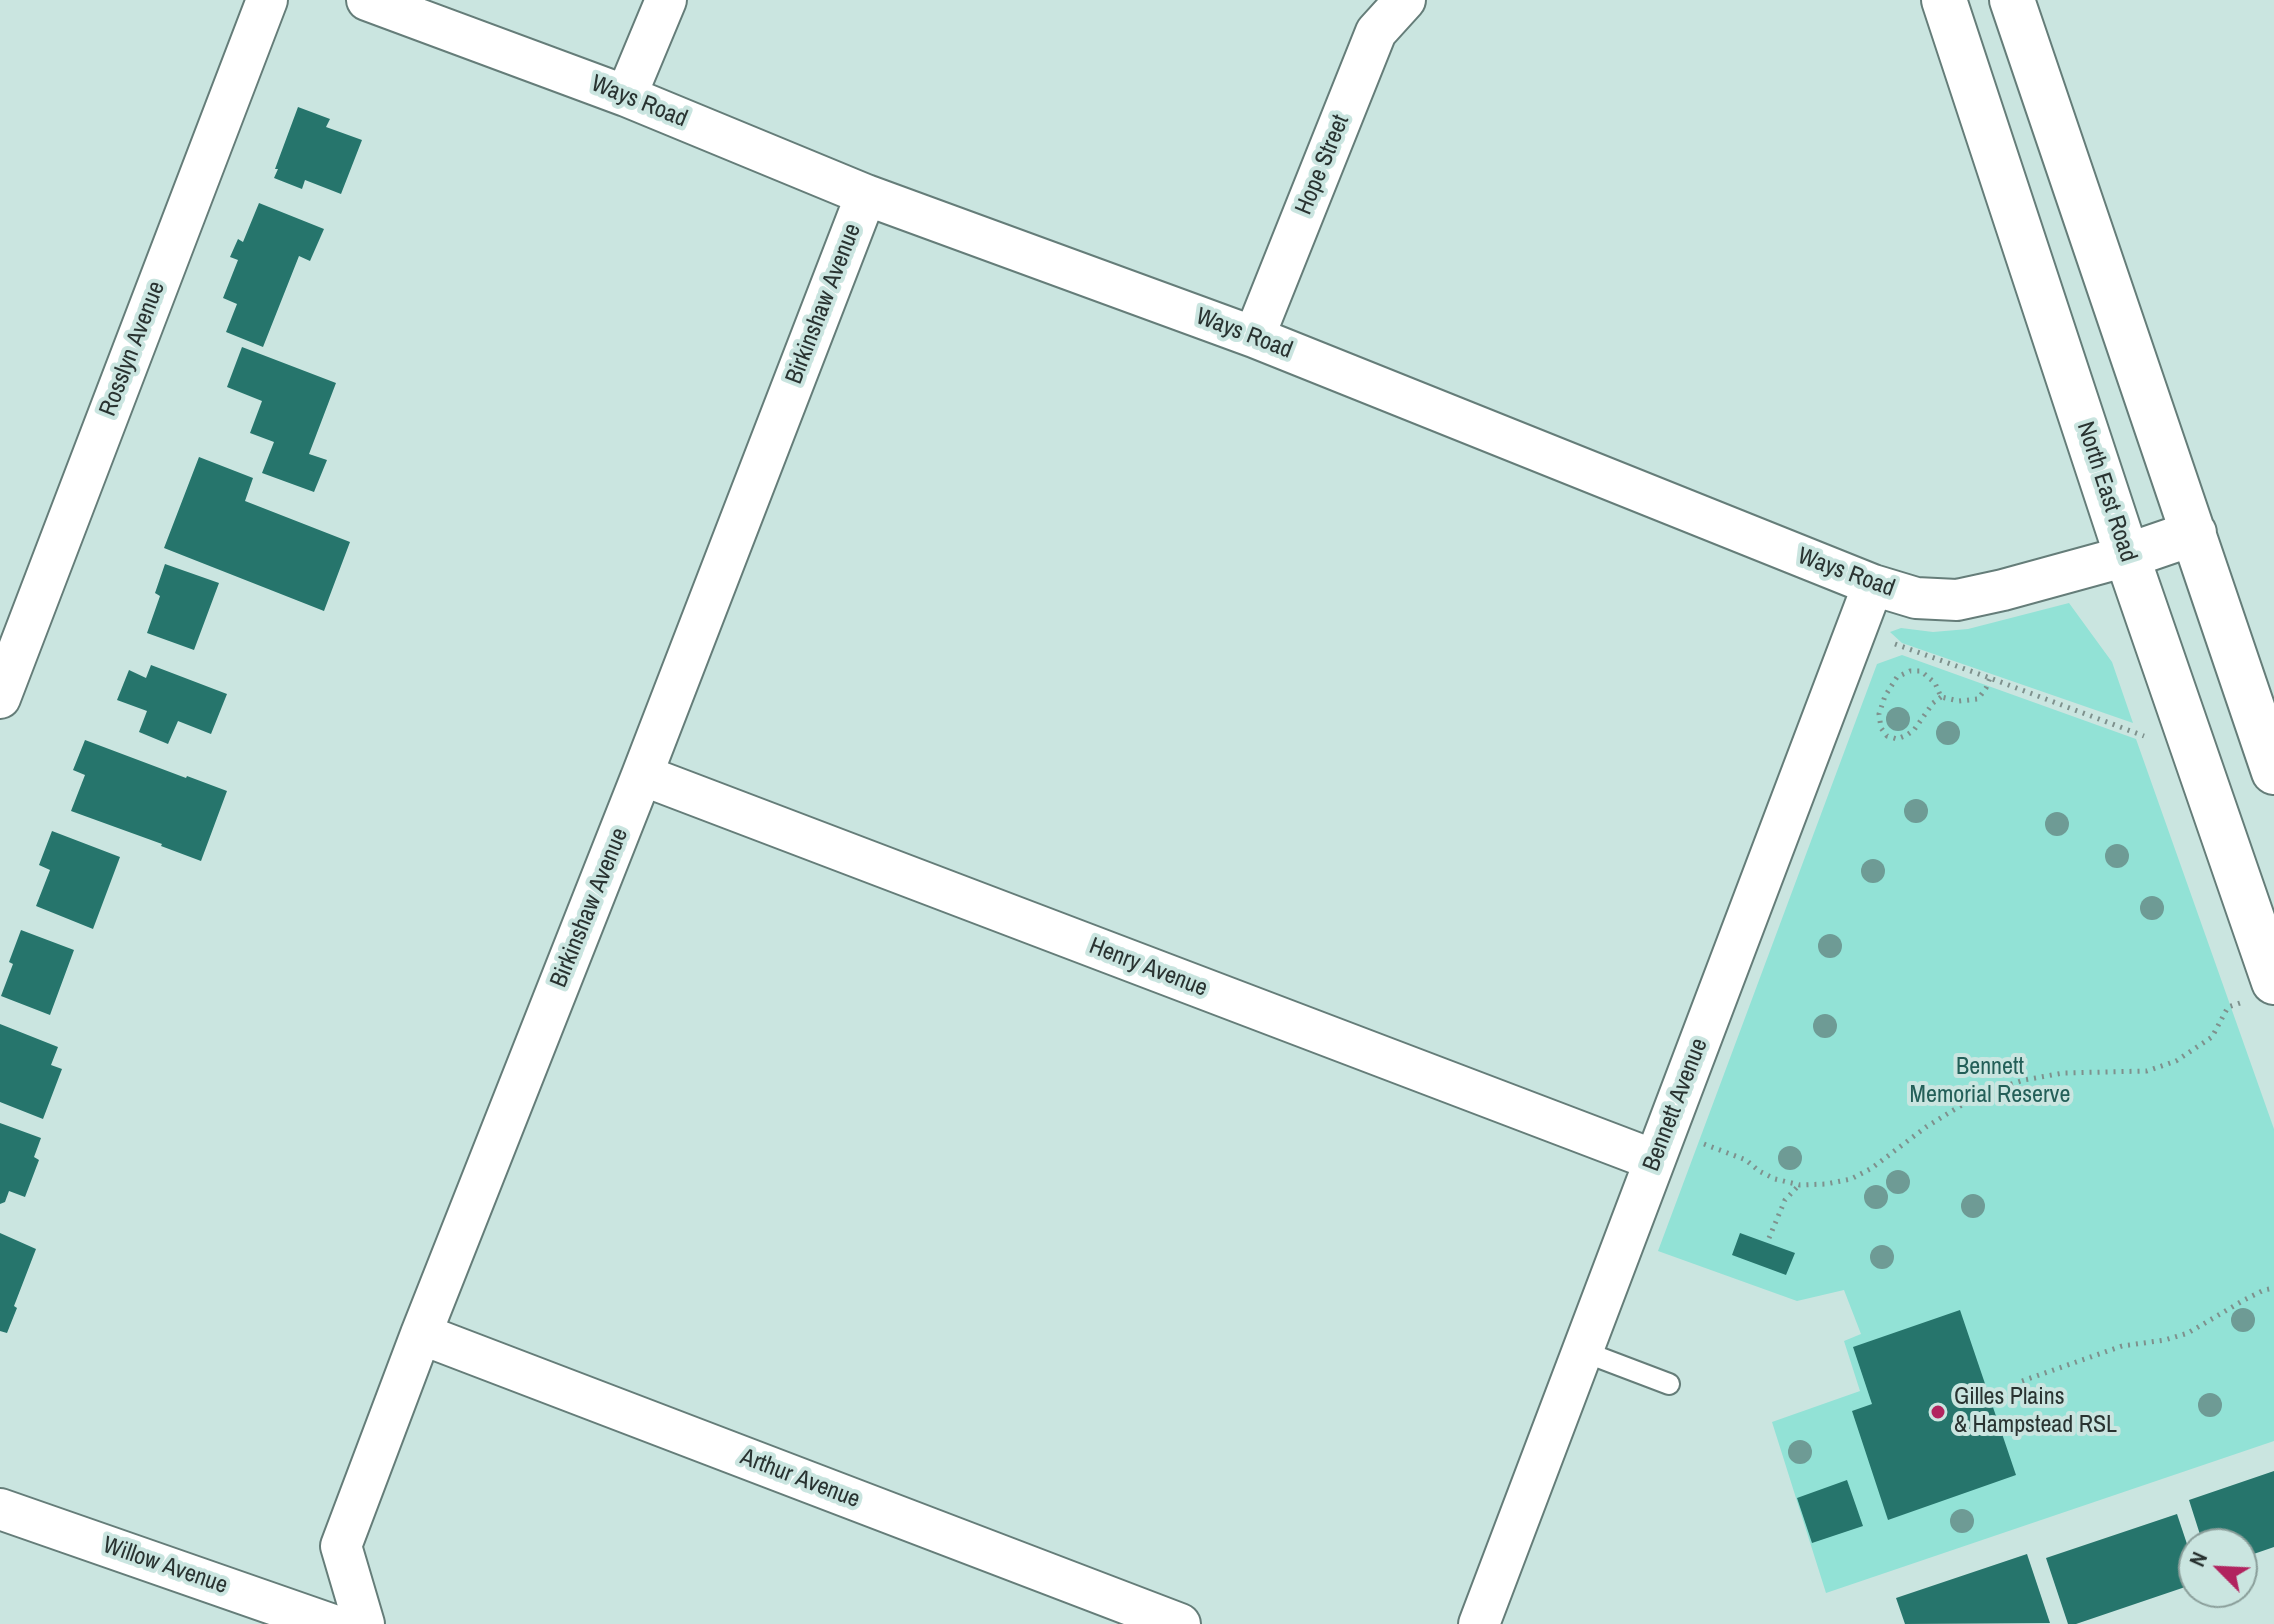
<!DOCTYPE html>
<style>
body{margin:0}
#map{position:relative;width:2274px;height:1624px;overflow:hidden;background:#cae5e0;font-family:"Archivo Narrow",sans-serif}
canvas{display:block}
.north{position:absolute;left:2178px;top:1528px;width:80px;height:80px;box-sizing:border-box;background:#cae5e0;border:2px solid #8a9e9a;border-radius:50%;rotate:294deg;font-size:22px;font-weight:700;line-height:32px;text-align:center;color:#293331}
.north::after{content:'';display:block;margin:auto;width:28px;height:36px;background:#b1245f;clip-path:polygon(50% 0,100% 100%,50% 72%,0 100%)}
</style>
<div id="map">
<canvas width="2274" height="1624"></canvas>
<div class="north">N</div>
</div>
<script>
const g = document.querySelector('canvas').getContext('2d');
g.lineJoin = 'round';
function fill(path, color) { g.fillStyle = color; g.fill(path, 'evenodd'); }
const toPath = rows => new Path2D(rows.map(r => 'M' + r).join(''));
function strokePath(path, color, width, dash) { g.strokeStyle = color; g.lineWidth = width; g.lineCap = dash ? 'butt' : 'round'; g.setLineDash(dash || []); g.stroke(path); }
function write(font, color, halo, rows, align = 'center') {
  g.font = font + ' "Archivo Narrow",sans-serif'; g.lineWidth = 8; g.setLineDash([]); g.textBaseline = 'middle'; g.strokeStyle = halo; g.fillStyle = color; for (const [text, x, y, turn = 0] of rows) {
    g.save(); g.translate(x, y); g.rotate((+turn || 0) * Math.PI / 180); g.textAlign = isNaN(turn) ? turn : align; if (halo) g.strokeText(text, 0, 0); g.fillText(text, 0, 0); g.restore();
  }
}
fill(toPath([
 [2069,603,2112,662,2133,723,1902,643,1890,632,1901,628,1933,632,1968,629],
 [1902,655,2136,739,2274,1129,2274,1441,1826,1593,1772,1422,1860,1391,1844,1341,1861,1334,1844,1290,1797,1301,1658,1251,1877,664]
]), '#92e2d6');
fill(toPath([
 [298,107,330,119,326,127,362,140,341,194,305,180,302,189,274,178,278,169,275,169],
 [259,203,324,229,310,261,299,256,263,347,226,332,237,304,223,298,238,260,230,257,238,239,243,242],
 [242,347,336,383,309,454,327,460,314,492,262,473,274,442,250,433,262,401,227,387],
 [199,457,253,478,245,501,350,542,324,611,164,548],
 [165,564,219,583,194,650,147,633,160,596,155,593],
 [151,665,227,694,211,734,178,721,168,744,139,732,147,711,117,700,129,670,146,678],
 [85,740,186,778,187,776,227,791,201,861,161,846,162,844,71,811,85,775,73,770],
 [52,831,120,857,93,929,36,906,50,870,39,865],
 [21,930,74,950,50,1015,1,996,13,964,9,962],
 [0,1024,58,1047,51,1065,62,1069,43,1119,0,1102],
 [0,1123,41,1138,34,1157,39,1160,25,1197,9,1191,5,1202,0,1204],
 [0,1233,36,1249,14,1306,17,1308,7,1333,0,1331],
 [1740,1233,1795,1253,1786,1275,1732,1255],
 [1960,1310,2016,1475,1888,1520,1852,1411,1872,1404,1853,1347],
 [2274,1471,2274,1547,2242,1558,2242,1544,2203,1544,2189,1500],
 [1847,1480,1863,1526,1812,1543,1797,1498],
 [2177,1514,2194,1565,2194,1584,2076,1624,2068,1624,2046,1558],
 [2027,1554,2050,1623,1905,1624,1896,1598]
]), '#26756c');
const lane = toPath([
 [1582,1351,1669,1384]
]);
const street = toPath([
 [367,0,626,96,866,195,1254,337,1873,585,1916,598,1957,600,2003,590,2127,556],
 [626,96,666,0],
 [1254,337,1376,32,1405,0],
 [0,698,267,0],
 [642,775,1654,1160],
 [421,1334,1180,1624],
 [0,1509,330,1624],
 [364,1624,341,1546,421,1334,642,775,866,195],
 [1479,1624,1873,585]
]);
const highway = toPath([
 [1944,0,2127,556,2274,982],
 [2012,0,2274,772],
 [2127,556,2194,533]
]);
strokePath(lane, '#657d79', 24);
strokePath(street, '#657d79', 44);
strokePath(highway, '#657d79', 48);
strokePath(toPath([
 [1895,644,1990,678,2144,736],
 [1941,697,1933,703,1914,730,1907,735,1897,739,1887,736,1881,728,1879,714,1885,696,1897,677,1910,671,1921,671,1935,683,1941,697,1959,701,1978,699,1986,688,1990,678],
 [1704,1144,1746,1160,1759,1171,1775,1179,1800,1185,1826,1184,1851,1179,1872,1168,1926,1127,1965,1103,1993,1090,2024,1080,2063,1073,2147,1071,2176,1061,2212,1037,2228,1007,2240,1003],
 [1769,1238,1785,1200,1799,1185],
 [2022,1381,2122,1346,2165,1340,2188,1333,2244,1300,2264,1290,2274,1288]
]), '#7e918d', 5, [2, 6]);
strokePath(lane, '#fff', 20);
strokePath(street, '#fff', 40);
strokePath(highway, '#fff', 44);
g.fillStyle = '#6e9b95';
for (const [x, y] of [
 [1898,719],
 [1948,733],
 [1916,811],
 [2057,824],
 [2117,856],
 [1873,871],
 [2152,908],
 [1830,946],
 [1825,1026],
 [1790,1158],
 [1898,1182],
 [1876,1197],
 [1973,1206],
 [1882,1257],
 [2243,1320],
 [2210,1405],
 [1800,1452],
 [1962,1521]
]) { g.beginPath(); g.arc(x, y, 12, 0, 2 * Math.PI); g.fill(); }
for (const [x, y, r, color] of [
 [1938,1412,8,"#b1245f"]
]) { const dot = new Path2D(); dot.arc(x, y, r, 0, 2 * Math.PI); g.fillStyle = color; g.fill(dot); strokePath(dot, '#cae5e0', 3); }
write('24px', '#293331', '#cae5e0', [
 ["Ways Road",639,102,22],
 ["Hope Street",1323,165,-68],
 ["Birkinshaw Avenue",824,304,-69],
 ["Ways Road",1244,334,21],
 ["Rosslyn Avenue",133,349,-69],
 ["North East Road",2106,492,72],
 ["Ways Road",1846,573,20],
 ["Birkinshaw Avenue",590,908,-68],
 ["Henry Avenue",1148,968,21],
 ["Bennett Avenue",1676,1105,-69],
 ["Arthur Avenue",800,1479,21],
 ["Willow Avenue",165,1566,19]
]);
write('24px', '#235f58', '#cae5e0', [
 ["Bennett",1990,1068],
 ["Memorial Reserve",1990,1096]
]);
write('24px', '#293331', '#cae5e0', [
 ["Gilles Plains",1954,1398],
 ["& Hampstead RSL",1954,1426]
], 'left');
</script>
